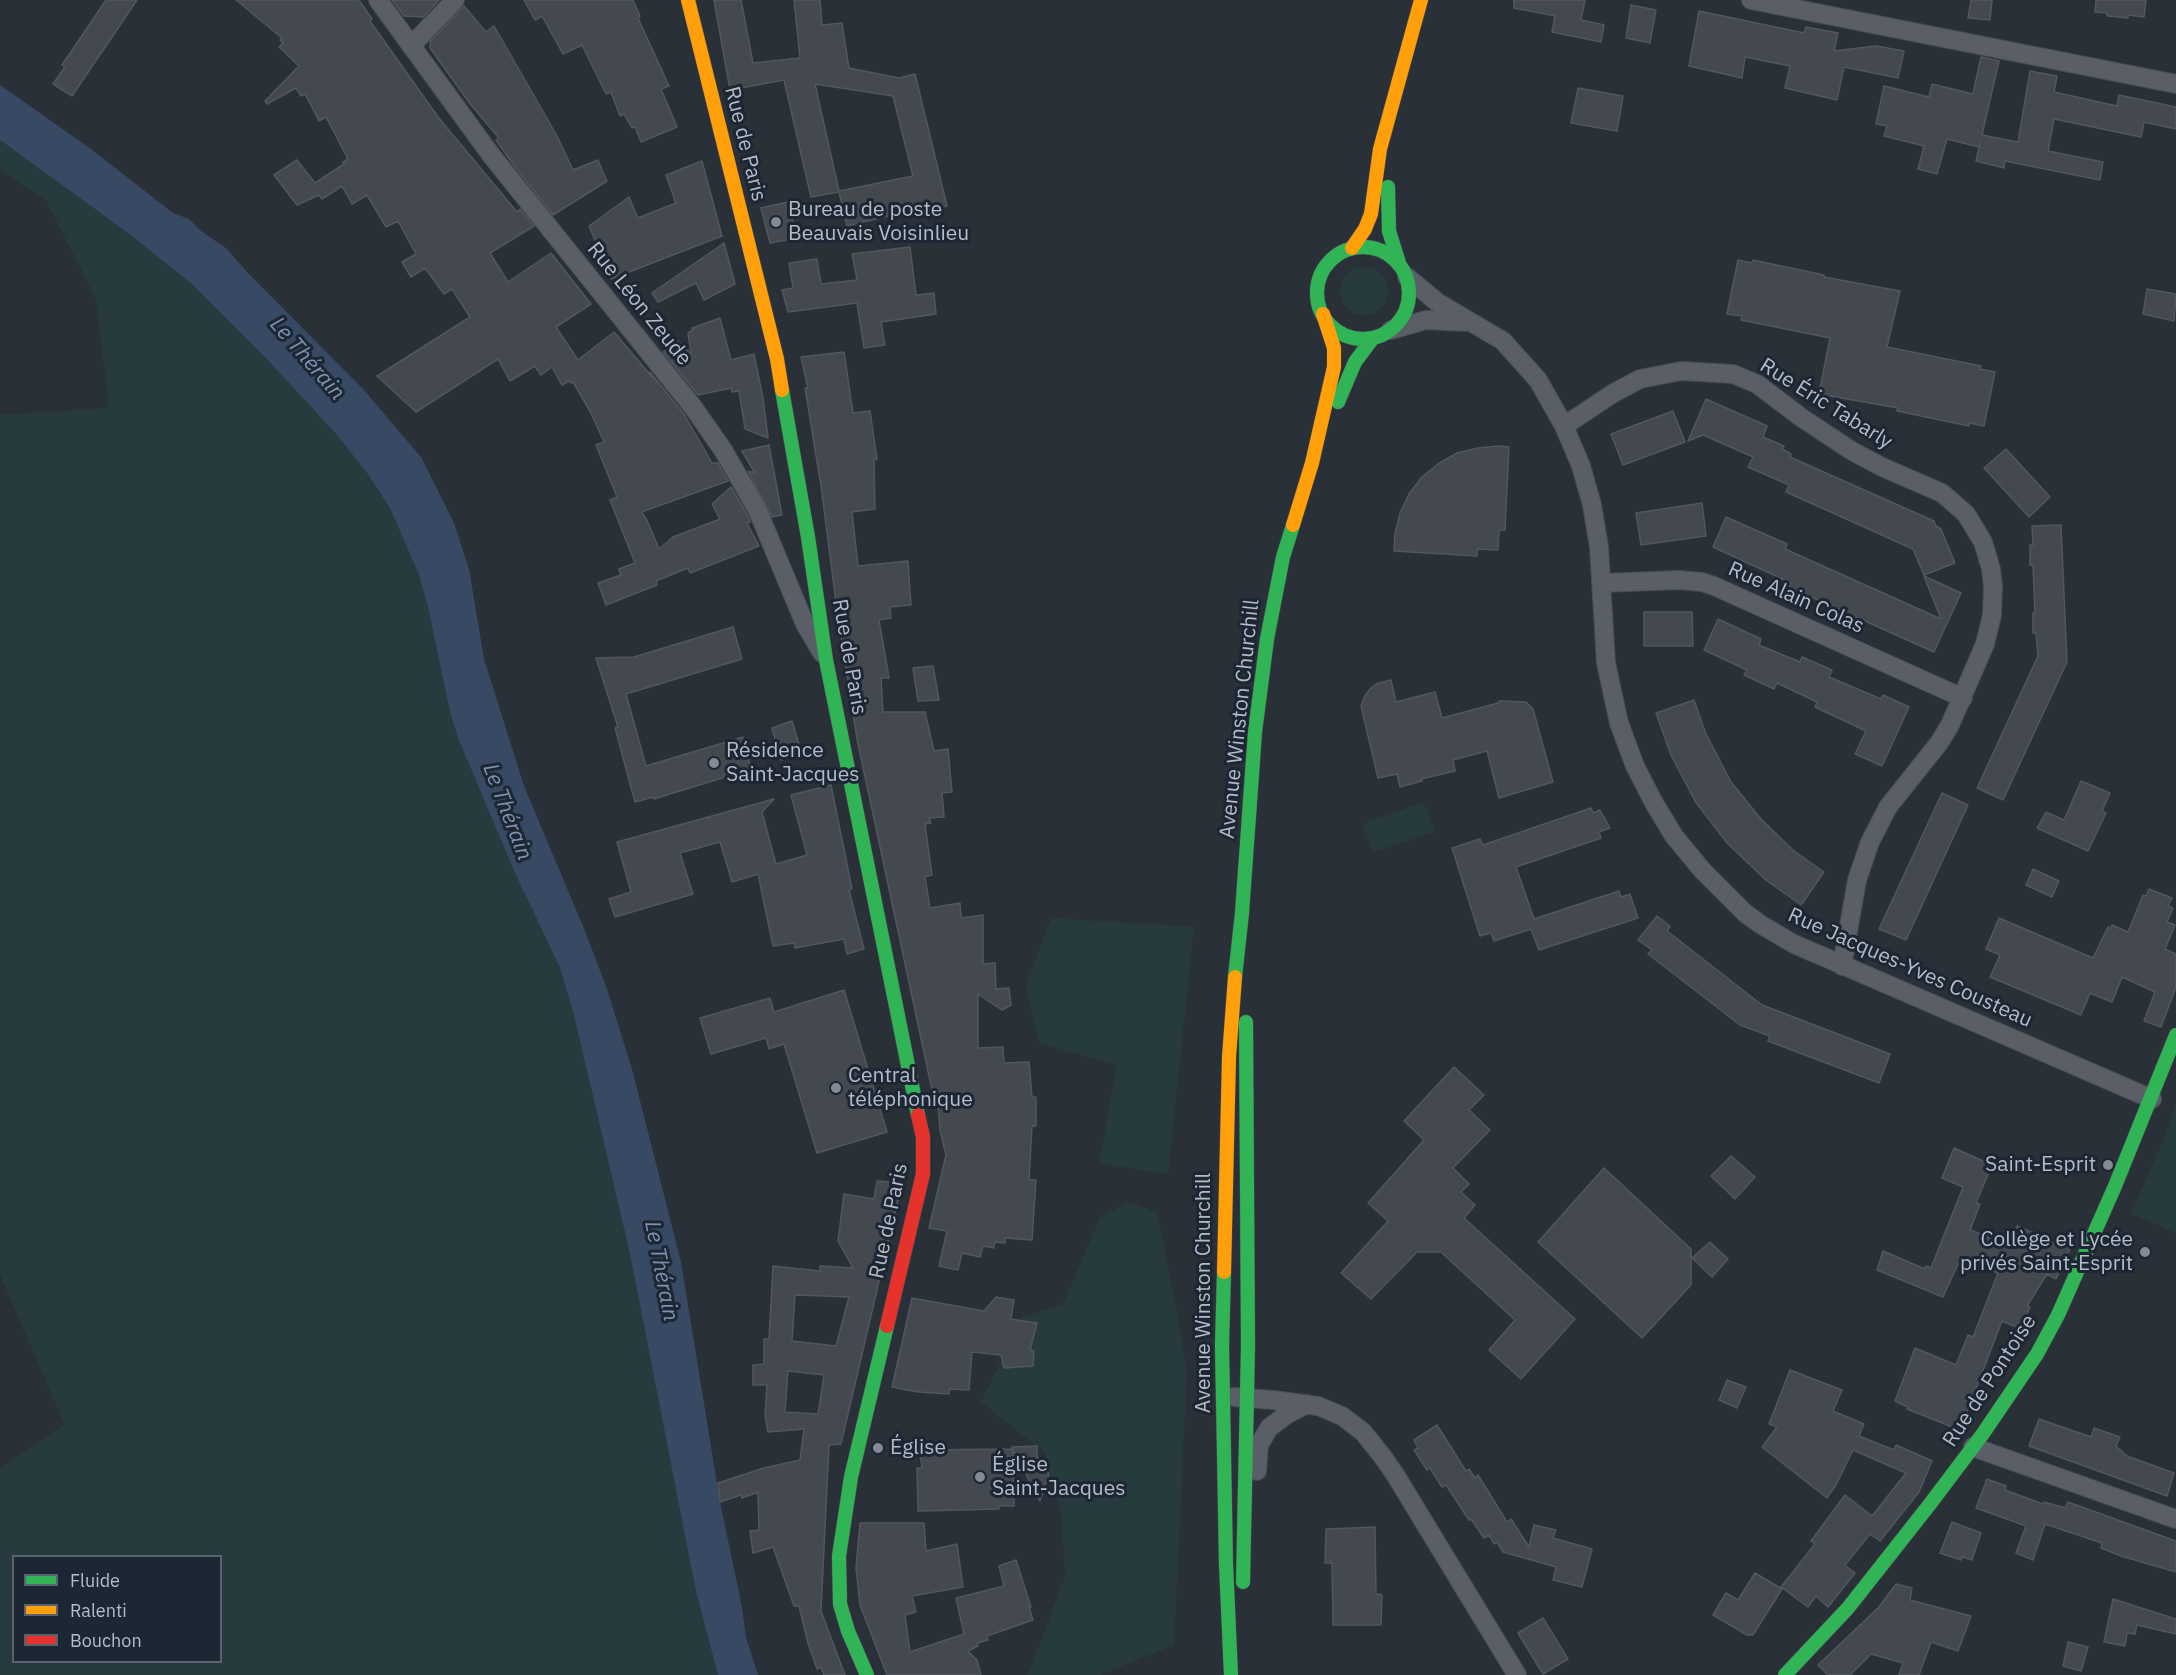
<!DOCTYPE html>
<meta charset="utf-8">
<style>
body{margin:0}
#map{position:relative;width:2176px;height:1675px;overflow:hidden;background:#2a3038;font-family:"IBM Plex Sans",sans-serif}
canvas{display:block}
.legend{position:absolute;left:12px;top:1555px;width:210px;height:108px;box-sizing:border-box;background:#1d2633;border:2px solid #59626f;margin:0;padding:8px 10px;list-style:none;font-size:18px;color:#b4bcc9}
.legend li{display:flex;align-items:center;gap:12px;height:30px}
.legend b{width:30px;border:2px solid #59626f}
</style>
<div id="map">
<canvas width="2176" height="1675"></canvas>
<ul class="legend">
<li><b style="height:8px;background:#30b455"></b>Fluide</li>
<li><b style="height:8px;background:#ff9f0a"></b>Ralenti</li>
<li><b style="height:8px;background:#e5322d"></b>Bouchon</li>
</ul>
</div>
<script>
const g = document.querySelector('canvas').getContext('2d');
g.lineJoin = 'round';
function fill(path, color) { g.fillStyle = color; g.fill(path, 'evenodd'); }
const toPath = rows => new Path2D(rows.map(r => 'M' + r).join(''));
function strokePath(path, color, width, dash) { g.strokeStyle = color; g.lineWidth = width; g.lineCap = dash ? 'butt' : 'round'; g.setLineDash(dash || []); g.stroke(path); }
function write(font, color, halo, rows, align = 'center') {
  g.font = font + ' "IBM Plex Sans",sans-serif'; g.lineWidth = 6; g.setLineDash([]); g.textBaseline = 'middle'; g.strokeStyle = halo; g.fillStyle = color; for (const [text, x, y, turn = 0] of rows) {
    g.save(); g.translate(x, y); g.rotate((+turn || 0) * Math.PI / 180); g.textAlign = isNaN(turn) ? turn : align; if (halo) g.strokeText(text, 0, 0); g.fillText(text, 0, 0); g.restore();
  }
}
fill(toPath([
 [0,140,132,236,192,284,263,355,337,435,367,473,390,508,419,575,428,607,450,712,458,738,515,873,560,968,573,1011,630,1254,696,1592,718,1675,0,1675,0,1469,65,1425,0,1275,0,415,109,408,96,299,46,200,0,171],
 [14,1556,220,1556,220,1662,14,1662],
 '1340 291a24 24 0 1 1 48 0a24 24 0 1 1-48 0Z',
 [1424,802,1435,832,1373,852,1363,824],
 [1051,918,1194,927,1168,1174,1099,1163,1117,1065,1039,1043,1026,986],
 [2176,1106,2176,1233,2131,1214,2164,1138],
 [1130,1202,1158,1213,1187,1368,1174,1645,1100,1675,1028,1675,1065,1576,1061,1513,1045,1452,981,1402,1022,1317,1063,1305,1100,1217]
]), '#273a3e');
fill(toPath([
 [0,85,91,149,173,213,189,219,201,231,226,248,247,272,363,389,421,457,454,523,469,569,484,659,524,786,585,931,607,989,632,1069,681,1262,720,1502,742,1607,746,1637,758,1675,718,1675,696,1592,630,1254,573,1011,560,968,515,873,458,738,450,712,428,607,419,575,390,508,367,473,337,435,263,355,192,284,132,236,0,140]
]), '#384963');
const building = toPath([
 [106,0,137,0,72,96,53,84,65,67,62,65,106,0],
 [236,0,359,0,372,19,370,21,438,117,517,212,520,209,534,226,490,253,508,282,551,253,591,304,556,327,578,360,614,332,653,378,650,372,684,414,712,463,718,463,728,481,644,511,642,513,646,518,659,549,673,537,720,519,712,504,731,487,747,514,750,522,747,523,759,546,690,573,688,568,656,581,657,585,606,605,598,583,621,575,619,569,635,563,610,500,617,497,596,445,604,442,591,413,573,382,571,383,569,381,562,385,552,367,541,375,535,366,510,381,498,359,416,412,377,376,470,317,452,289,444,294,425,268,411,277,402,262,416,254,398,221,386,227,367,195,352,204,342,186,322,199,319,195,297,205,274,175,297,160,315,183,344,164,343,162,348,159,326,117,319,121,305,94,301,96,296,88,267,104,265,101,299,66,279,47,283,43,280,40,282,38,236,0],
 [392,0,439,0,423,17,404,16,392,0],
 [524,0,633,0,640,16,638,18,669,86,661,89,677,127,641,142,635,127,632,128,624,114,620,116,611,92,606,94,582,45,563,54,542,16,535,20,524,0],
 [714,0,741,0,753,63,800,58,794,0,820,0,822,25,842,23,849,68,899,78,915,74,947,206,921,212,920,208,847,226,839,192,811,197,784,80,730,90,714,0],
 [815,84,893,96,913,176,839,191,815,84],
 [1514,0,1585,0,1581,20,1604,25,1601,42,1552,32,1555,16,1514,8,1514,0],
 [1971,0,1992,0,1990,20,1968,18,1971,0],
 [2096,0,2146,0,2144,17,2128,15,2128,18,2107,16,2107,13,2095,12,2096,0],
 [1631,5,1656,10,1650,43,1626,38,1631,5],
 [464,6,486,32,494,26,557,136,573,170,598,160,602,170,607,181,553,215,515,167,496,140,499,138,471,105,430,48,430,42,464,6],
 [1699,11,1804,33,1806,27,1838,33,1834,51,1876,46,1904,51,1898,78,1844,67,1837,100,1785,88,1790,66,1745,57,1742,78,1689,66,1699,11],
 [1981,57,1999,61,1982,135,2018,142,2030,71,2057,76,2054,92,2117,106,2119,95,2176,107,2176,129,2144,122,2141,137,2054,119,2048,151,2103,162,2100,180,2005,161,2004,168,1976,161,1980,143,1979,147,1947,139,1937,174,1918,169,1924,146,1884,136,1887,126,1876,124,1884,86,1929,97,1932,84,1973,94,1981,57],
 [1578,88,1623,96,1617,131,1571,123,1578,88],
 [702,161,722,236,611,279,589,226,629,197,638,218,676,203,666,175,702,161],
 [788,202,797,238,770,243,761,208,788,202],
 [724,243,735,284,704,300,696,283,658,302,652,293,724,243],
 [910,247,916,295,934,293,936,314,881,322,885,345,864,348,857,303,788,312,782,290,793,288,789,263,817,259,821,284,857,280,852,254,910,247],
 [1738,260,1752,263,1753,260,1824,275,1824,277,1900,291,1887,347,1981,366,1980,369,1995,372,1984,426,1969,423,1969,426,1897,411,1898,408,1819,394,1830,338,1741,320,1742,316,1727,314,1738,260],
 [2147,289,2176,294,2174,321,2143,314,2147,289],
 [720,318,731,360,754,354,763,398,768,438,745,429,739,391,732,392,731,388,698,395,663,352,678,341,691,354,688,333,693,330,692,328,720,318],
 [844,352,853,413,870,411,877,459,874,460,875,509,852,512,858,566,908,561,911,605,890,607,891,618,879,620,889,678,881,678,883,712,925,712,934,751,948,749,952,792,942,793,944,817,929,818,931,823,925,824,932,875,925,877,930,908,960,903,961,918,983,915,983,964,995,963,996,989,1009,988,1011,1005,1002,1010,978,994,978,1048,1003,1047,1004,1063,1029,1062,1032,1097,1036,1097,1036,1126,1032,1126,1029,1180,1036,1180,1032,1240,1005,1238,1005,1243,995,1242,994,1248,983,1246,980,1257,962,1253,958,1270,939,1266,947,1231,929,1228,946,1155,940,1130,938,1104,935,1104,857,739,837,610,821,486,805,388,808,388,801,357,844,352],
 [1706,399,1767,426,1763,437,1784,446,1782,449,1791,454,1790,457,1934,521,1936,526,1941,529,1955,563,1924,575,1913,549,1786,492,1789,485,1748,467,1753,457,1703,435,1688,441,1706,399],
 [1673,411,1685,442,1623,465,1611,434,1673,411],
 [769,445,782,515,772,517,748,471,755,473,742,451,769,445],
 [1499,446,1509,447,1505,530,1499,530,1498,550,1477,549,1477,556,1394,551,1395,534,1400,513,1409,494,1422,477,1438,464,1457,453,1478,448,1499,446],
 [2006,449,2050,497,2029,517,1984,468,2006,449],
 [1702,503,1706,536,1641,545,1636,513,1702,503],
 [1726,517,1787,544,1785,549,1941,619,1924,576,1961,593,1934,652,1789,587,1791,583,1713,547,1726,517],
 [2061,525,2067,662,2003,800,1977,788,2038,656,2036,633,2033,633,2033,613,2035,613,2033,565,2030,565,2030,545,2033,545,2032,526,2061,525],
 [1644,612,1692,612,1693,646,1644,646,1644,612],
 [1718,619,1761,639,1759,645,1800,662,1802,657,1832,670,1829,677,1881,699,1883,695,1909,707,1882,766,1855,754,1866,731,1815,707,1817,702,1777,683,1774,689,1744,675,1747,670,1704,650,1718,619],
 [733,627,742,659,626,694,646,766,743,737,751,769,654,799,653,797,635,802,615,728,618,727,596,658,634,657,733,627],
 [933,666,939,700,918,701,913,668,933,666],
 [1391,680,1396,702,1435,692,1442,718,1498,703,1499,701,1526,702,1533,709,1553,782,1499,798,1487,751,1453,760,1455,771,1421,779,1422,781,1400,787,1397,774,1378,778,1361,706,1365,696,1370,689,1376,684,1391,680],
 [1694,700,1706,734,1731,782,1761,819,1794,851,1824,872,1801,905,1766,880,1727,843,1695,801,1671,755,1656,713,1694,700],
 [792,721,802,754,781,760,772,728,792,721],
 [2081,781,2110,793,2102,811,2106,813,2088,851,2037,828,2046,812,2064,820,2081,781],
 [831,785,852,889,849,890,864,949,847,954,844,939,795,948,794,943,773,946,758,874,732,882,720,842,680,853,693,894,615,917,609,899,631,892,617,842,774,799,762,812,776,864,807,855,791,795,831,785],
 [1942,793,1968,805,1906,940,1879,929,1942,793],
 [1591,808,1593,813,1600,810,1610,828,1599,832,1601,838,1516,867,1534,919,1619,891,1621,897,1630,894,1638,918,1539,950,1531,929,1494,941,1491,933,1480,936,1452,848,1480,839,1483,845,1591,808],
 [2033,869,2059,881,2052,897,2026,885,2033,869],
 [2149,889,2172,898,2168,906,2173,908,2167,922,2175,925,2165,949,2176,954,2176,987,2161,1027,2144,1021,2155,992,2122,977,2112,1002,2090,993,2081,1015,1990,977,2000,955,1986,949,1999,918,2093,958,2108,927,2111,928,2112,925,2128,932,2143,895,2146,896,2149,889],
 [1657,916,1670,926,1667,931,1762,1005,1890,1054,1879,1083,1768,1041,1770,1036,1740,1025,1648,954,1652,950,1638,940,1657,916],
 [844,990,887,1132,817,1153,784,1044,769,1049,766,1038,711,1054,700,1018,770,998,774,1012,844,990],
 [1454,1067,1484,1095,1469,1110,1490,1130,1453,1168,1469,1184,1461,1192,1475,1205,1464,1218,1575,1319,1521,1379,1489,1350,1515,1320,1441,1252,1417,1252,1371,1299,1341,1273,1388,1221,1368,1203,1424,1140,1404,1121,1454,1067],
 [1954,1148,1992,1165,1976,1203,1980,1204,1970,1230,2009,1245,2017,1226,2070,1249,2056,1279,2047,1274,2027,1306,2030,1307,2021,1329,2002,1321,1960,1430,1907,1409,1908,1407,1895,1401,1915,1348,1956,1365,1968,1335,1973,1337,1998,1273,1963,1260,1961,1265,1958,1264,1943,1297,1877,1270,1883,1251,1925,1269,1926,1266,1931,1268,1963,1187,1942,1178,1954,1148],
 [1731,1156,1755,1177,1735,1199,1711,1176,1731,1156],
 [1604,1168,1691,1249,1691,1285,1642,1338,1538,1242,1604,1168],
 [877,1181,902,1183,841,1444,829,1445,821,1611,845,1675,824,1675,821,1667,817,1669,808,1643,799,1606,794,1606,773,1547,753,1553,750,1531,759,1530,758,1492,742,1498,741,1495,720,1502,718,1483,764,1468,800,1460,804,1429,768,1432,765,1415,767,1385,753,1385,753,1365,764,1364,764,1339,769,1339,773,1266,820,1271,820,1266,853,1268,838,1241,844,1194,874,1199,877,1181],
 [795,1295,849,1297,836,1346,792,1341,795,1295],
 [788,1371,824,1375,818,1414,785,1412,788,1371],
 [1710,1242,1728,1259,1712,1277,1692,1258,1710,1242],
 [996,1297,1014,1300,1011,1319,1037,1323,1030,1350,1034,1351,1033,1366,1004,1368,1001,1355,972,1352,969,1390,949,1389,949,1394,918,1392,892,1387,912,1298,984,1311,996,1297],
 [1790,1370,1842,1390,1833,1411,1864,1424,1859,1436,1894,1450,1896,1445,1932,1461,1919,1492,1880,1541,1870,1534,1845,1565,1855,1573,1828,1607,1816,1596,1808,1607,1781,1587,1815,1544,1811,1541,1845,1495,1872,1516,1906,1473,1853,1450,1836,1485,1827,1498,1762,1447,1777,1427,1769,1424,1790,1370],
 [1727,1380,1746,1387,1737,1408,1719,1400,1727,1380],
 [2039,1419,2091,1437,2094,1428,2120,1437,2116,1446,2127,1456,2174,1473,2167,1496,2029,1446,2039,1419],
 [1437,1425,1466,1471,1469,1469,1475,1478,1478,1475,1507,1522,1511,1519,1529,1547,1534,1525,1556,1530,1553,1538,1592,1549,1582,1587,1553,1580,1556,1567,1503,1552,1497,1542,1494,1544,1489,1535,1484,1538,1471,1519,1469,1520,1446,1485,1442,1487,1430,1468,1427,1470,1414,1450,1418,1448,1414,1440,1437,1425],
 [1037,1446,1037,1456,1049,1474,1040,1501,1013,1450,1014,1506,999,1506,999,1509,918,1511,917,1468,922,1468,920,1452,923,1452,923,1450,1013,1449,1012,1447,1037,1446],
 [1987,1479,2006,1486,2005,1490,2043,1504,2044,1502,2065,1508,2068,1502,2176,1541,2176,1572,2121,1556,2101,1548,2102,1543,2045,1524,2033,1560,2016,1553,2026,1526,1976,1508,1987,1479],
 [1952,1522,1981,1533,1972,1560,1962,1557,1961,1560,1940,1553,1952,1522],
 [860,1523,924,1523,926,1551,957,1544,963,1587,912,1596,916,1612,905,1615,910,1652,964,1634,956,1598,1004,1586,999,1566,1016,1560,1031,1607,1029,1607,1033,1620,987,1636,988,1640,977,1643,978,1646,968,1651,977,1660,981,1675,887,1675,860,1605,856,1568,860,1523],
 [1375,1527,1376,1594,1382,1595,1381,1625,1333,1625,1332,1563,1325,1563,1326,1529,1375,1527],
 [1755,1573,1782,1589,1753,1635,1747,1635,1713,1615,1726,1593,1738,1600,1755,1573],
 [1896,1584,1912,1588,1910,1600,1971,1616,1958,1651,1931,1642,1919,1675,1899,1675,1903,1663,1871,1654,1850,1675,1828,1675,1818,1665,1879,1607,1896,1584],
 [2113,1599,2176,1619,2176,1634,2137,1625,2135,1634,2127,1633,2125,1646,2104,1642,2113,1599],
 [1543,1618,1568,1659,1543,1674,1518,1633,1543,1618],
 [2068,1642,2088,1647,2081,1671,2063,1666,2068,1642]
]);
fill(building, '#444950');
strokePath(building, '#52575f', 1.5);
const street = toPath([
 [378,0,491,155,693,407,723,450,757,509,805,624,822,653],
 [1751,0,2176,84],
 [411,46,455,0],
 [1407,277,1437,302,1503,341,1538,380,1564,426,1581,466,1592,505,1599,547,1606,663,1619,723,1635,766,1654,803,1674,836,1702,870,1745,913,1760,924,1794,944,2152,1099],
 [1391,330,1426,320,1465,322],
 [1564,426,1612,394,1640,379,1681,371,1733,374,1757,384,1802,418,1852,451,1882,467,1942,493,1966,514,1983,542,1991,569,1993,586,1992,615,1985,644,1950,725,1939,743,1888,807,1870,842,1857,880,1842,966],
 [1601,583,1679,580,1702,582,1714,586,1963,698],
 [1234,1397,1273,1400,1318,1406,1342,1416,1363,1432,1383,1457,1396,1476,1517,1675],
 [1973,1447,2176,1519],
 [1257,1471,1259,1445,1269,1428,1286,1415,1307,1404]
]);
const fast = toPath([
 [1388,187,1389,231,1399,263],
 '1317 293a46 46 0 1 1 92 0a46 46 0 1 1-92 0Z',
 [782,390,808,537,826,660,918,1115],
 [1338,402,1355,362,1373,338],
 [1235,977,1242,913,1255,732,1267,639,1283,557,1293,525],
 [1224,1272,1222,1345,1226,1564,1231,1675],
 [1243,1582,1248,1346,1246,1022],
 [867,1675,848,1631,840,1604,839,1556,851,1477,887,1326],
 [1785,1675,1848,1608,1930,1504,1982,1435,2037,1354,2058,1315,2115,1186,2176,1035]
]);
const slow = toPath([
 [688,0,777,359,782,390],
 [1352,248,1365,229,1371,214,1380,149,1421,0],
 [1293,525,1312,463,1334,367,1334,348,1323,314],
 [1224,1272,1229,1057,1235,977]
]);
const jam = toPath([
 [887,1326,923,1174,923,1137,918,1115]
]);
strokePath(street, '#484c53', 20);
strokePath(fast, '#484c53', 15);
strokePath(slow, '#484c53', 15);
strokePath(jam, '#484c53', 15);
strokePath(street, '#5a5e66', 18);
strokePath(fast, '#30b455', 14);
strokePath(slow, '#ff9f0a', 14);
strokePath(jam, '#e5322d', 14);
for (const [x, y, r, color] of [
 [776,222,6,"#848b96"],
 [714,763,6,"#848b96"],
 [836,1088,6,"#848b96"],
 [2108,1165,6,"#848b96"],
 [2145,1252,6,"#848b96"],
 [878,1448,6,"#848b96"],
 [980,1477,6,"#848b96"]
]) { const dot = new Path2D(); dot.arc(x, y, r, 0, 2 * Math.PI); g.fillStyle = color; g.fill(dot); strokePath(dot, '#1d2633', 2); }
write('21px', '#b4bcc9', '#1d2633', [
 ["Rue de Paris",745,144,76],
 ["Rue Léon Zeude",639,304,51],
 ["Rue Éric Tabarly",1826,404,32],
 ["Rue Alain Colas",1796,598,24],
 ["Rue de Paris",849,657,80],
 ["Avenue Winston Churchill",1240,719,-84],
 ["Rue Jacques-Yves Cousteau",1910,968,24],
 ["Rue de Paris",889,1221,-78],
 ["Avenue Winston Churchill",1204,1293,-90],
 ["Rue de Pontoise",1990,1381,-57]
]);
write('21px', '#b4bcc9', '#1d2633', [
 ["Bureau de poste",788,210],
 ["Beauvais Voisinlieu",788,234],
 ["Résidence",726,751],
 ["Saint-Jacques",726,775],
 ["Central",848,1076],
 ["téléphonique",848,1100],
 ["Saint-Esprit",2096,1165,"right"],
 ["Collège et Lycée",2133,1240,"right"],
 ["privés Saint-Esprit",2133,1264,"right"],
 ["Église",890,1448],
 ["Église",992,1465],
 ["Saint-Jacques",992,1489]
], 'left');
write('italic 22px', '#7c92b1', '#1d2633', [
 ["Le Thérain",307,359,49],
 ["Le Thérain",507,812,69],
 ["Le Thérain",661,1271,79]
]);
</script>
